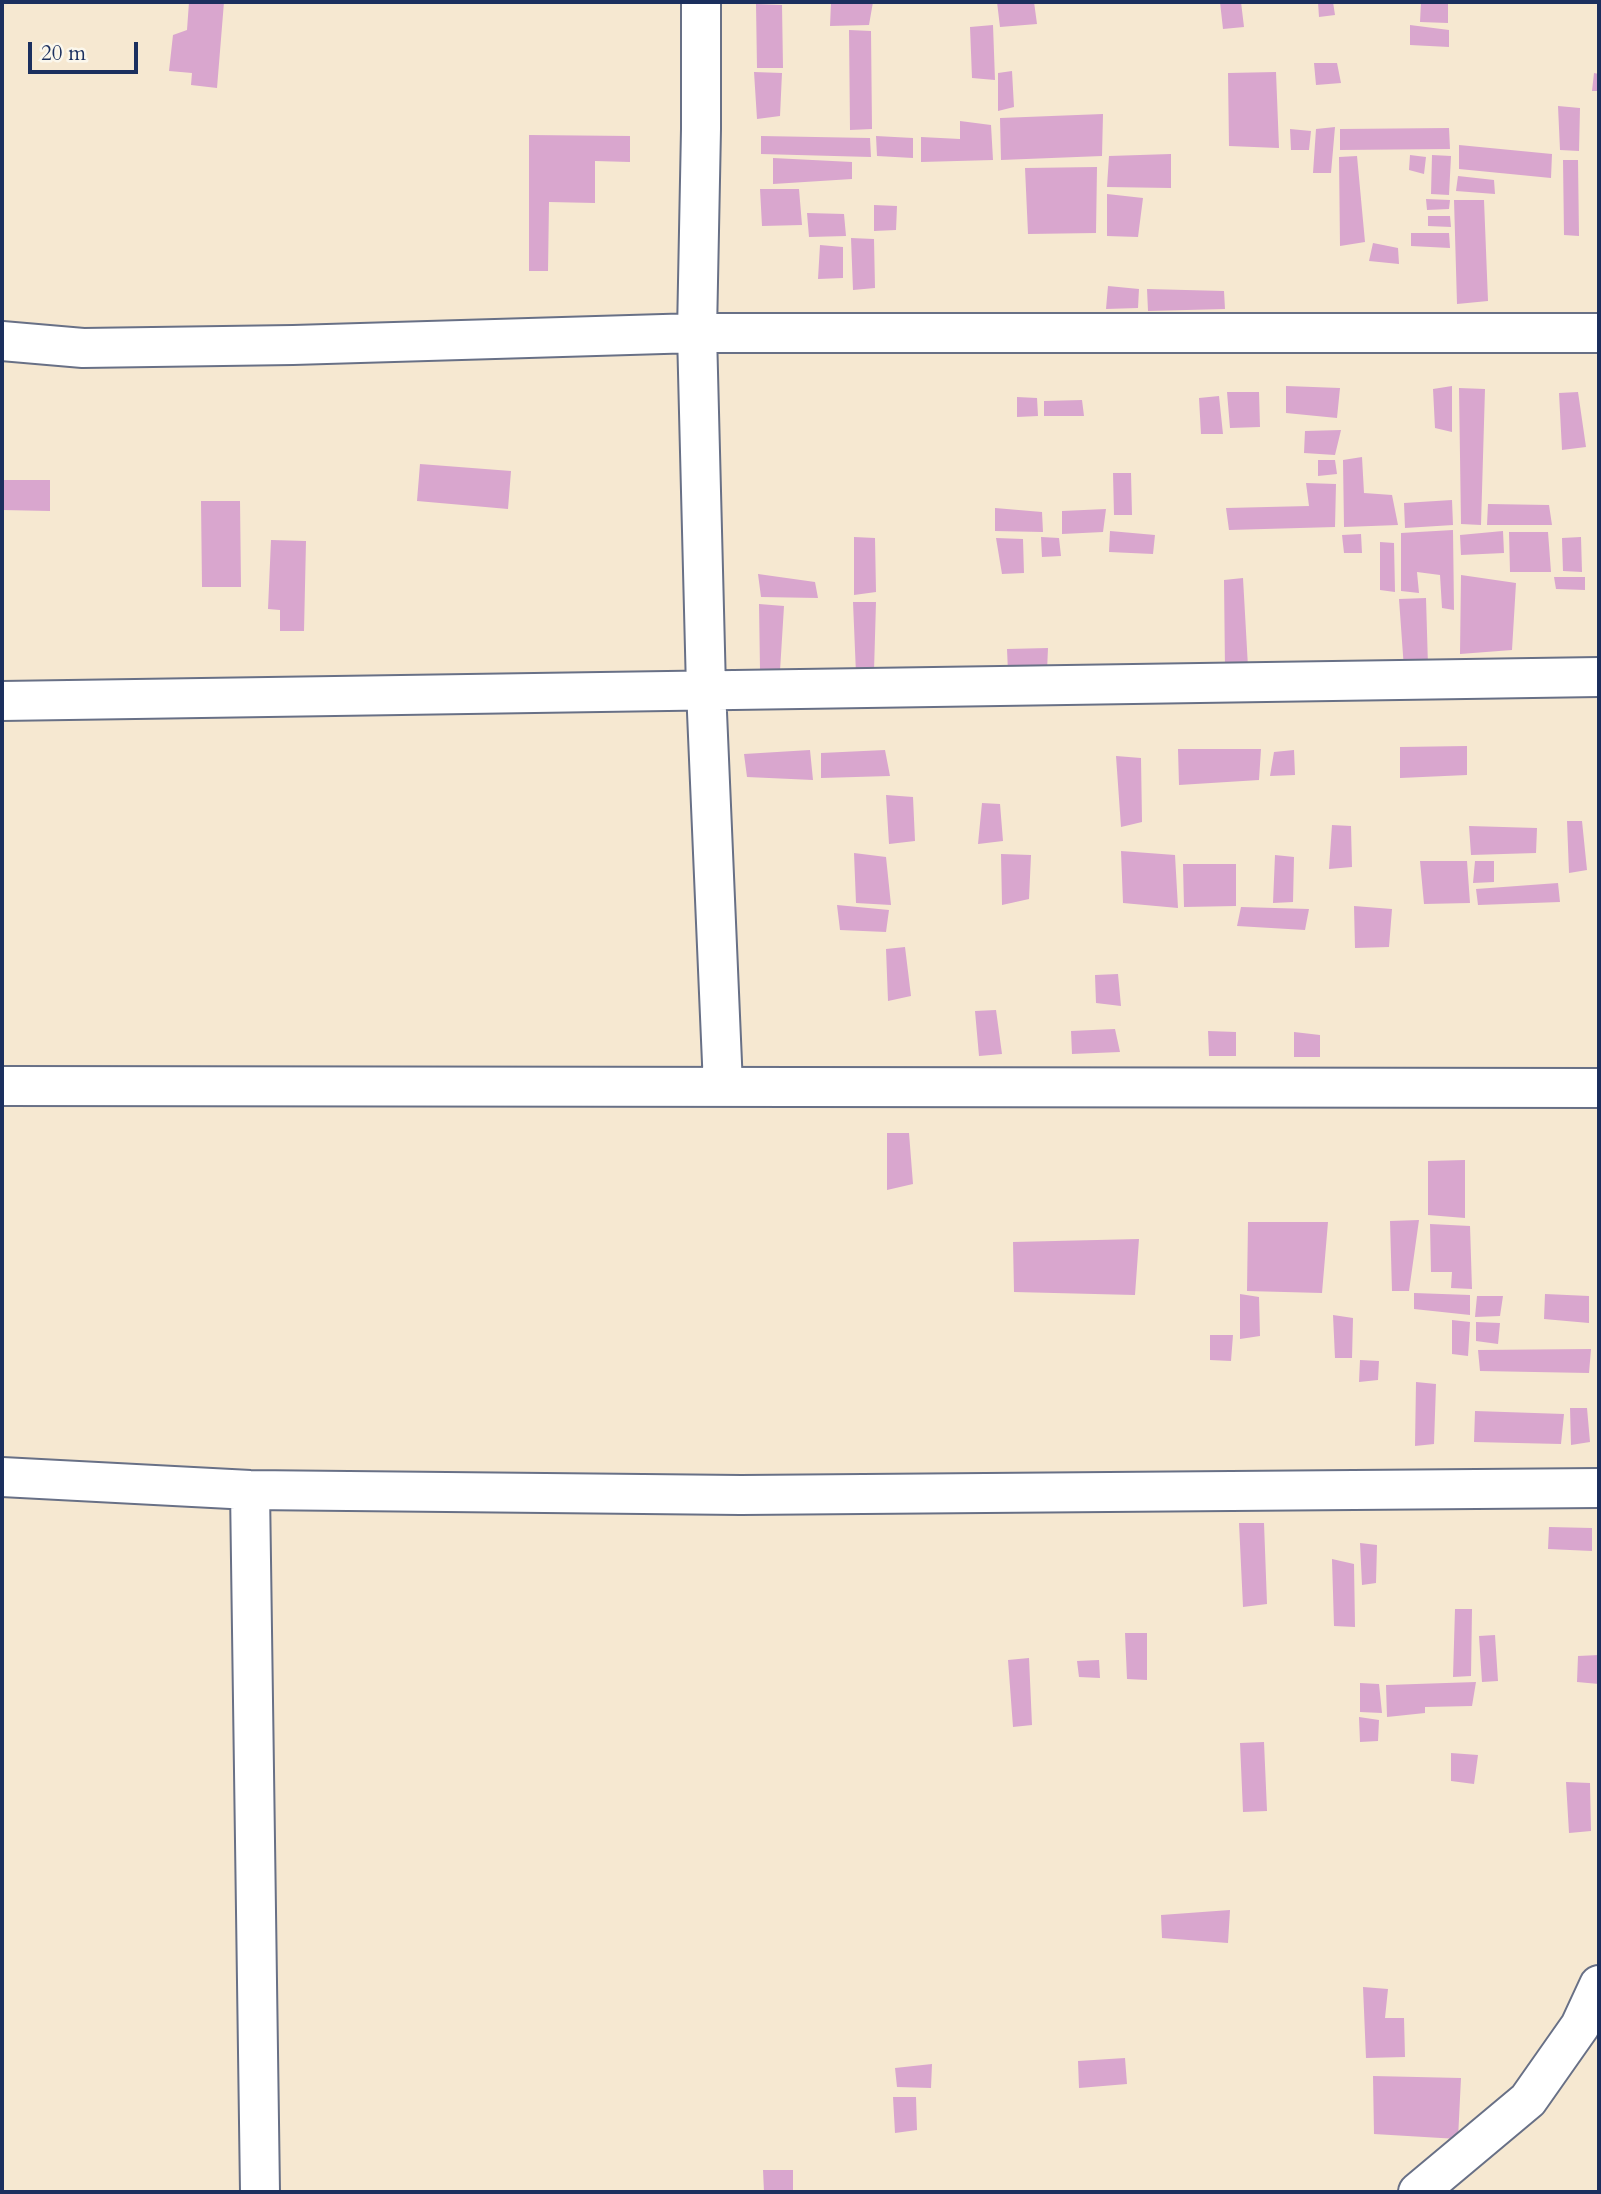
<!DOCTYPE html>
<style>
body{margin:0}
#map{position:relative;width:1601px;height:2194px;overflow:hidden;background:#f6e8d1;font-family:Cardo,serif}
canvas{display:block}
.frame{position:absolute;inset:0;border:4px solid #1b2f5e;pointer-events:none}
.scale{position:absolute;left:28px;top:42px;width:110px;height:32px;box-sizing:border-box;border:4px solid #1b2f5e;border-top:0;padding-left:9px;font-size:21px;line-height:24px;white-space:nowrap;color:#1b2f5e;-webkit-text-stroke:5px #fbf7ec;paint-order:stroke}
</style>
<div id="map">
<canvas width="1601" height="2194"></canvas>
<div class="frame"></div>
<div class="scale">20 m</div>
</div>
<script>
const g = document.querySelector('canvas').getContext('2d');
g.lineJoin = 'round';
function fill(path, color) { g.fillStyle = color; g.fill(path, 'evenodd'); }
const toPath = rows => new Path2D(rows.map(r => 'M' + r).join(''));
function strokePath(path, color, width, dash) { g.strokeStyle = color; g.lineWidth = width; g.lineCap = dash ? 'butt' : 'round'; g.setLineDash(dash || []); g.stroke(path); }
fill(toPath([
 [189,2,224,2,217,88,191,85,192,73,169,71,173,35,187,30],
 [873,2,869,25,830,26,831,3],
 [997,2,1034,2,1037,24,1000,27],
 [1220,2,1241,2,1244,27,1223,29],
 [1318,2,1333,2,1335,15,1319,17],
 [1421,2,1448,2,1448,23,1420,22],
 [756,4,782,5,783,68,757,68],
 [993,25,995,80,972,78,970,27],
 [1410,25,1449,30,1449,47,1410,45],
 [849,30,871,31,872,129,850,130],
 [1314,63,1337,63,1341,83,1316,85],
 [1012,71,1014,107,998,111,998,73],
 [754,72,782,73,780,116,757,119],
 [1276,72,1279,148,1229,146,1228,73],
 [1594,73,1599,74,1599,91,1592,91],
 [1558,106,1580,108,1579,151,1560,150],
 [1103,114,1102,156,1001,160,1000,118],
 [960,121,991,125,993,160,921,162,921,137,960,139],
 [1335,127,1331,173,1313,173,1316,129],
 [1449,128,1450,149,1340,150,1340,129],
 [1290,129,1311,131,1309,150,1291,150],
 [529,135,630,136,630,162,595,161,595,203,549,202,548,271,529,271],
 [761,136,870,138,871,157,761,154],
 [876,136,913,138,913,158,877,156],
 [1459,145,1552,154,1551,178,1459,169],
 [1171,154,1171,188,1107,187,1109,156],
 [1410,155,1426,157,1424,174,1409,170],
 [1432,155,1451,156,1449,195,1431,194],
 [1357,156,1365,242,1340,246,1339,157],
 [773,158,852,162,852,179,773,184],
 [1563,160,1578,160,1579,236,1564,235],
 [1097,167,1096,233,1028,234,1025,168],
 [1458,176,1494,180,1495,194,1456,191],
 [760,189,799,189,802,225,762,226],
 [1107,194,1143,198,1138,237,1107,236],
 [1426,199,1450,200,1449,209,1427,210],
 [1454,200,1484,200,1488,301,1457,304],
 [874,205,897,206,896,230,874,231],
 [807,213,844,214,846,236,809,237],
 [1428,216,1450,216,1451,227,1428,226],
 [1411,233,1449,233,1450,248,1411,246],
 [851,238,874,239,875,288,853,290],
 [1373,243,1398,248,1399,264,1369,261],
 [820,245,843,247,843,278,818,279],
 [1108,286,1139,289,1138,308,1106,309],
 [1147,289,1224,291,1225,309,1148,311],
 [1286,386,1340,388,1337,418,1286,413],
 [1452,386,1452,432,1435,428,1433,389],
 [1459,388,1485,389,1481,525,1461,524],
 [1227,392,1259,392,1260,427,1230,428],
 [1578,392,1586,447,1562,450,1559,393],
 [1219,396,1223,434,1201,434,1199,398],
 [1017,397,1037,398,1038,416,1017,417],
 [1082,400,1084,416,1044,416,1044,401],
 [1341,430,1335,455,1304,453,1305,431],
 [1362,457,1364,493,1392,495,1398,525,1344,527,1343,460],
 [1318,460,1335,460,1337,474,1318,476],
 [420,464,511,471,508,509,417,501],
 [1113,473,1131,473,1132,515,1114,515],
 [2,480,50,480,50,511,2,510],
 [1306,483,1336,484,1335,527,1229,530,1226,508,1309,506],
 [1452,500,1453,525,1405,528,1404,503],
 [201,501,240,501,241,587,202,587],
 [1488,504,1549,505,1552,525,1487,525],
 [995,508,1042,512,1043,532,995,531],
 [1106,509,1103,532,1062,534,1062,511],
 [1453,530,1454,610,1442,608,1440,575,1417,572,1419,593,1401,591,1401,533],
 [1110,531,1155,535,1153,554,1109,552],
 [1503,531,1504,553,1461,555,1460,535],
 [1509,532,1548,532,1551,572,1510,572],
 [1361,534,1362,553,1344,553,1342,535],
 [854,537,875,538,876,592,854,595],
 [1041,537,1059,538,1061,556,1042,557],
 [1581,537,1582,572,1563,571,1562,538],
 [996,538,1023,539,1024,573,1002,574],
 [271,540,306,541,304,631,280,631,280,610,268,609],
 [1380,542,1394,543,1395,592,1380,590],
 [758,574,815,582,818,598,761,597],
 [1461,575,1516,583,1512,650,1460,654],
 [1554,577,1585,577,1585,590,1556,589],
 [1243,578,1248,667,1225,670,1224,580],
 [1426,598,1428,666,1404,669,1399,599],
 [853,602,876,602,874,671,856,674],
 [759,604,784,606,780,671,760,670],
 [1048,648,1047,671,1008,672,1007,649],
 [1467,746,1467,775,1400,778,1400,747],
 [1178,749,1261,749,1259,780,1179,785],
 [810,750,813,780,747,777,744,754],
 [885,750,890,776,821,778,821,753],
 [1294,750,1295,775,1270,776,1274,752],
 [1116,756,1141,758,1142,822,1121,827],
 [886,795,913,797,915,841,889,844],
 [982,803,1000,804,1003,841,978,844],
 [1567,821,1582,821,1587,870,1569,873],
 [1332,825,1351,826,1352,867,1329,869],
 [1469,826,1537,828,1536,853,1471,855],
 [1121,851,1175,855,1178,908,1123,903],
 [854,853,886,857,891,905,856,903],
 [1001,854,1031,855,1029,899,1002,905],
 [1275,855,1294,857,1293,902,1273,903],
 [1420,861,1467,861,1470,903,1424,904],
 [1475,861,1494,861,1494,882,1473,883],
 [1183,864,1236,864,1236,906,1184,907],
 [1558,883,1560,902,1478,905,1476,889],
 [837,905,889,910,886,932,840,930],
 [1354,906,1392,909,1389,947,1355,948],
 [1241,907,1309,909,1305,930,1237,926],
 [905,947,911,996,888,1001,886,949],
 [1118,974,1121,1006,1096,1003,1095,975],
 [996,1010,1002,1054,979,1056,975,1011],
 [1115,1029,1120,1052,1072,1054,1071,1031],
 [1208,1031,1236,1032,1236,1056,1209,1056],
 [1294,1032,1320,1035,1320,1057,1294,1057],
 [887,1133,909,1133,913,1184,887,1190],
 [1465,1160,1465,1218,1428,1215,1428,1161],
 [1419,1220,1409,1291,1392,1291,1390,1221],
 [1248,1222,1328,1222,1322,1293,1247,1291],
 [1430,1224,1470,1226,1472,1289,1451,1288,1452,1272,1431,1272],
 [1139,1239,1135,1295,1014,1292,1013,1242],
 [1414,1293,1470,1295,1470,1315,1414,1309],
 [1240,1294,1259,1297,1260,1336,1240,1339],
 [1545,1294,1589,1296,1589,1323,1544,1319],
 [1477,1296,1503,1296,1500,1316,1475,1317],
 [1333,1315,1353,1318,1352,1358,1335,1358],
 [1452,1320,1470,1322,1468,1356,1452,1354],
 [1476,1322,1500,1323,1498,1344,1476,1341],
 [1210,1335,1233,1335,1231,1361,1210,1360],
 [1591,1349,1589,1373,1480,1371,1478,1350],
 [1360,1360,1379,1361,1378,1380,1359,1382],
 [1416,1382,1436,1384,1434,1444,1415,1446],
 [1570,1408,1587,1408,1590,1442,1571,1445],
 [1475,1411,1564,1414,1561,1444,1474,1442],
 [1239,1523,1264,1523,1267,1604,1243,1607],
 [1549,1527,1592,1528,1592,1551,1548,1549],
 [1360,1543,1377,1545,1376,1583,1362,1585],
 [1332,1559,1354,1564,1355,1627,1334,1626],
 [1455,1609,1472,1609,1471,1676,1453,1677],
 [1125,1633,1147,1633,1147,1680,1127,1679],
 [1495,1635,1498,1681,1482,1682,1479,1636],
 [1599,1655,1599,1684,1577,1682,1578,1656],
 [1029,1658,1032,1725,1013,1727,1008,1660],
 [1099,1660,1100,1678,1079,1677,1077,1661],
 [1476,1682,1472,1706,1425,1707,1425,1713,1387,1717,1386,1685],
 [1360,1683,1379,1684,1382,1713,1360,1712],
 [1359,1717,1379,1720,1378,1741,1360,1742],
 [1264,1742,1267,1811,1243,1812,1240,1743],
 [1451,1753,1478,1755,1474,1784,1451,1781],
 [1566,1782,1590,1783,1591,1831,1569,1833],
 [1230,1910,1228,1943,1162,1938,1161,1915],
 [1363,1987,1388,1989,1385,2018,1404,2018,1405,2057,1366,2058],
 [1125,2058,1127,2084,1079,2088,1078,2061],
 [932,2064,931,2088,897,2087,895,2068],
 [1373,2076,1461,2078,1458,2139,1374,2134],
 [893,2097,916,2097,917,2130,895,2133],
 [763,2170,793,2170,793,2192,764,2192]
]), '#d9a6ce');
const minor = toPath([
 [701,2,701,129,697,333,706,689,723,1086],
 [2,341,83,348,293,345,697,333,1599,333],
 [2,701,1599,677],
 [2,1086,1599,1088],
 [2,1477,250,1490,741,1495,1599,1488],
 [250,1490,260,2192],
 [1418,2192,1528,2100,1580,2026,1599,1985]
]);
strokePath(minor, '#687086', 42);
strokePath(minor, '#fff', 38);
</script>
